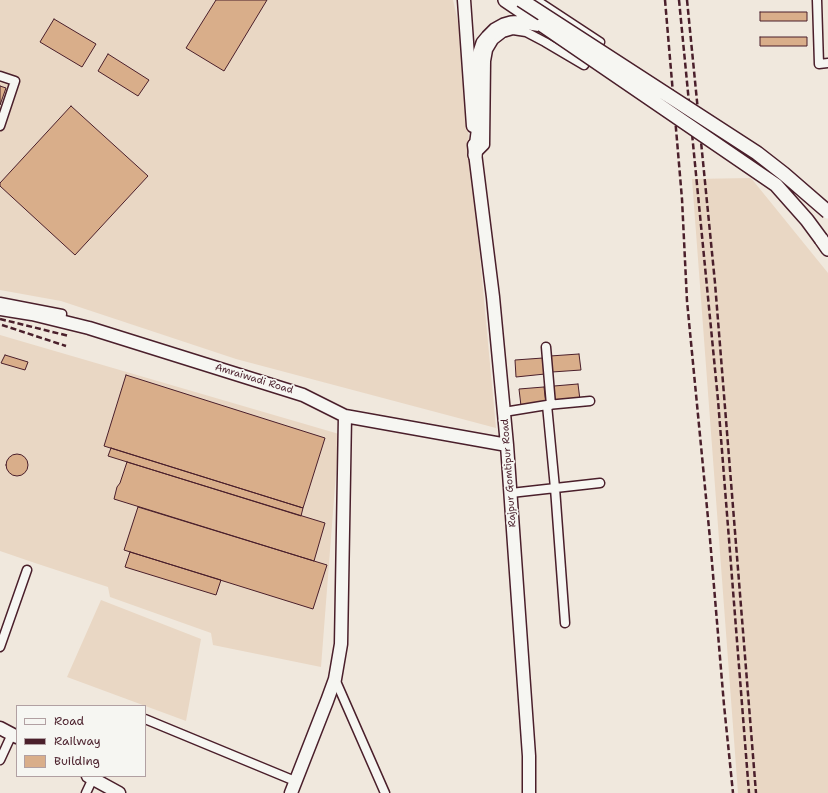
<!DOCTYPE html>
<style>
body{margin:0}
#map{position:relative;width:828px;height:793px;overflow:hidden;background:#f0e8dd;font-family:"Shantell Sans",sans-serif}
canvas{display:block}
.legend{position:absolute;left:16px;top:705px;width:130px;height:72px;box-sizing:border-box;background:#f6f6f2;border:1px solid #b1a0a2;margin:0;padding:5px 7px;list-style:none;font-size:12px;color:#4a1f2b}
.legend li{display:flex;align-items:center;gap:8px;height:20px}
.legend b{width:20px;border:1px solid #b1a0a2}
</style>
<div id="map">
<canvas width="828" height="793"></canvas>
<ul class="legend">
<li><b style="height:5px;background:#f6f6f2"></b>Road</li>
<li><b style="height:5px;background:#4a1f2b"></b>Railway</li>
<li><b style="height:11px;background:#d9ae8a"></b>Building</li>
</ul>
</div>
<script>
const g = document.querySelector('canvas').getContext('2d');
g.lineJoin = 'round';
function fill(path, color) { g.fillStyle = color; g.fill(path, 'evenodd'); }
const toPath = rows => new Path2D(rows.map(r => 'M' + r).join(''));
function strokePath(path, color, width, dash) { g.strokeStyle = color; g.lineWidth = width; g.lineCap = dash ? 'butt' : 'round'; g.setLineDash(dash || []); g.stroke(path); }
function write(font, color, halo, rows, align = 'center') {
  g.font = font + ' "Shantell Sans",sans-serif'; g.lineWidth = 3.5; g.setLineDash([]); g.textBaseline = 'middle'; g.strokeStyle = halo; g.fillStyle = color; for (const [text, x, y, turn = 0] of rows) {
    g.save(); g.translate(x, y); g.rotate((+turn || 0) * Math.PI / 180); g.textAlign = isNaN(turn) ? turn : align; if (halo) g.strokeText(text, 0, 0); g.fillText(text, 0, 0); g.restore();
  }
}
fill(toPath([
 [0,0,453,0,458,22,496,428,236,359,61,301,0,290],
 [751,178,828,273,828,793,738,793,692,179],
 [0,335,339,434,321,667,213,645,211,633,110,597,108,587,35,563,0,551],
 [101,600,201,639,186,721,67,677]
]), '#e9d7c4');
const building = toPath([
 [216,0,267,0,224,71,186,48,216,0],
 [760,12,807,12,807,21,760,21,760,12],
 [54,19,96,44,82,67,40,42,54,19],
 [760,37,807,37,807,46,760,46,760,37],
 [108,54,149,80,138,96,98,71,108,54],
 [0,86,6,88,0,105,0,86],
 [71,106,148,176,75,255,0,186,0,183,71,106],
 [579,354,581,370,552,372,550,356,579,354],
 [5,355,28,362,25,370,1,363,5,355],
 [543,358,545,374,516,377,515,360,543,358],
 [126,375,325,438,303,508,104,446,126,375],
 [578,384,580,400,555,403,554,386,578,384],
 [544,387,546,404,521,406,519,389,544,387],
 [111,448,303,508,301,516,108,456,111,448],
 '6 465a11 11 0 1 1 22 0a11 11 0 1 1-22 0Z',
 [127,462,325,523,314,561,114,499,117,487,120,483,127,462],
 [138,507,327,565,313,609,124,550,138,507],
 [130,552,221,580,216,595,125,567,130,552]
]);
fill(building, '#d9ae8a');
strokePath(building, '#4a1f2b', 1);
const street = toPath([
 [817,0,819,64,828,63],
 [0,76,15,81,0,126],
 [475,155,485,145,486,61,488,50,494,40,503,33,513,30,526,32,545,42,584,65,600,42,536,0],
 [0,302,62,314,61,321],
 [546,347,551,405],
 [547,405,590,401],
 [504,412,547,405,555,488,565,623],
 [511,493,600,483],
 [0,647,27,570],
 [335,679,385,793],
 [145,719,295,781],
 [0,760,12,734],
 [86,793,94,776]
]);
const secondary = toPath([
 [464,0,473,126],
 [474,145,493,297,507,445,529,756,529,793],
 [0,309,32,314,89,328,303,395,345,416,507,445],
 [0,728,17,737],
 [88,776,119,793],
 [291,793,327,701,335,679,341,644,345,416]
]);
const primary = toPath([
 [505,0,539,23],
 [475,155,478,133,478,78,479,55,483,43,488,37,495,30,504,25,511,23,524,22,542,25],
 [821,239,828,249]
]);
strokePath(street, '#4a1f2b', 11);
strokePath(secondary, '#4a1f2b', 15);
strokePath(primary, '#4a1f2b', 16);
strokePath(street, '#f6f6f2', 8);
strokePath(secondary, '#f6f6f2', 12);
strokePath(primary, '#f6f6f2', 13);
strokePath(toPath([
 [665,0,682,199,687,301,710,539,724,705,733,793],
 [679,0,718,400,749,793],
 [687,0,715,283,756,793],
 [0,319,69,336],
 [2,325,66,346]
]), '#4a1f2b', 2.5, [6, 3]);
const primaryBridge = toPath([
 [521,0,757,153,784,174,828,212],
 [542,25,776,185,807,220,821,239]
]);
strokePath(primaryBridge, '#4a1f2b', 16, []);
strokePath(primaryBridge, '#f6f6f2', 13);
write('10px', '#4a1f2b', '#f6f6f2', [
 ["Amraiwadi Road",254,379,17],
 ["Rajpur Gomtipur Road",509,473,-94]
]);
</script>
